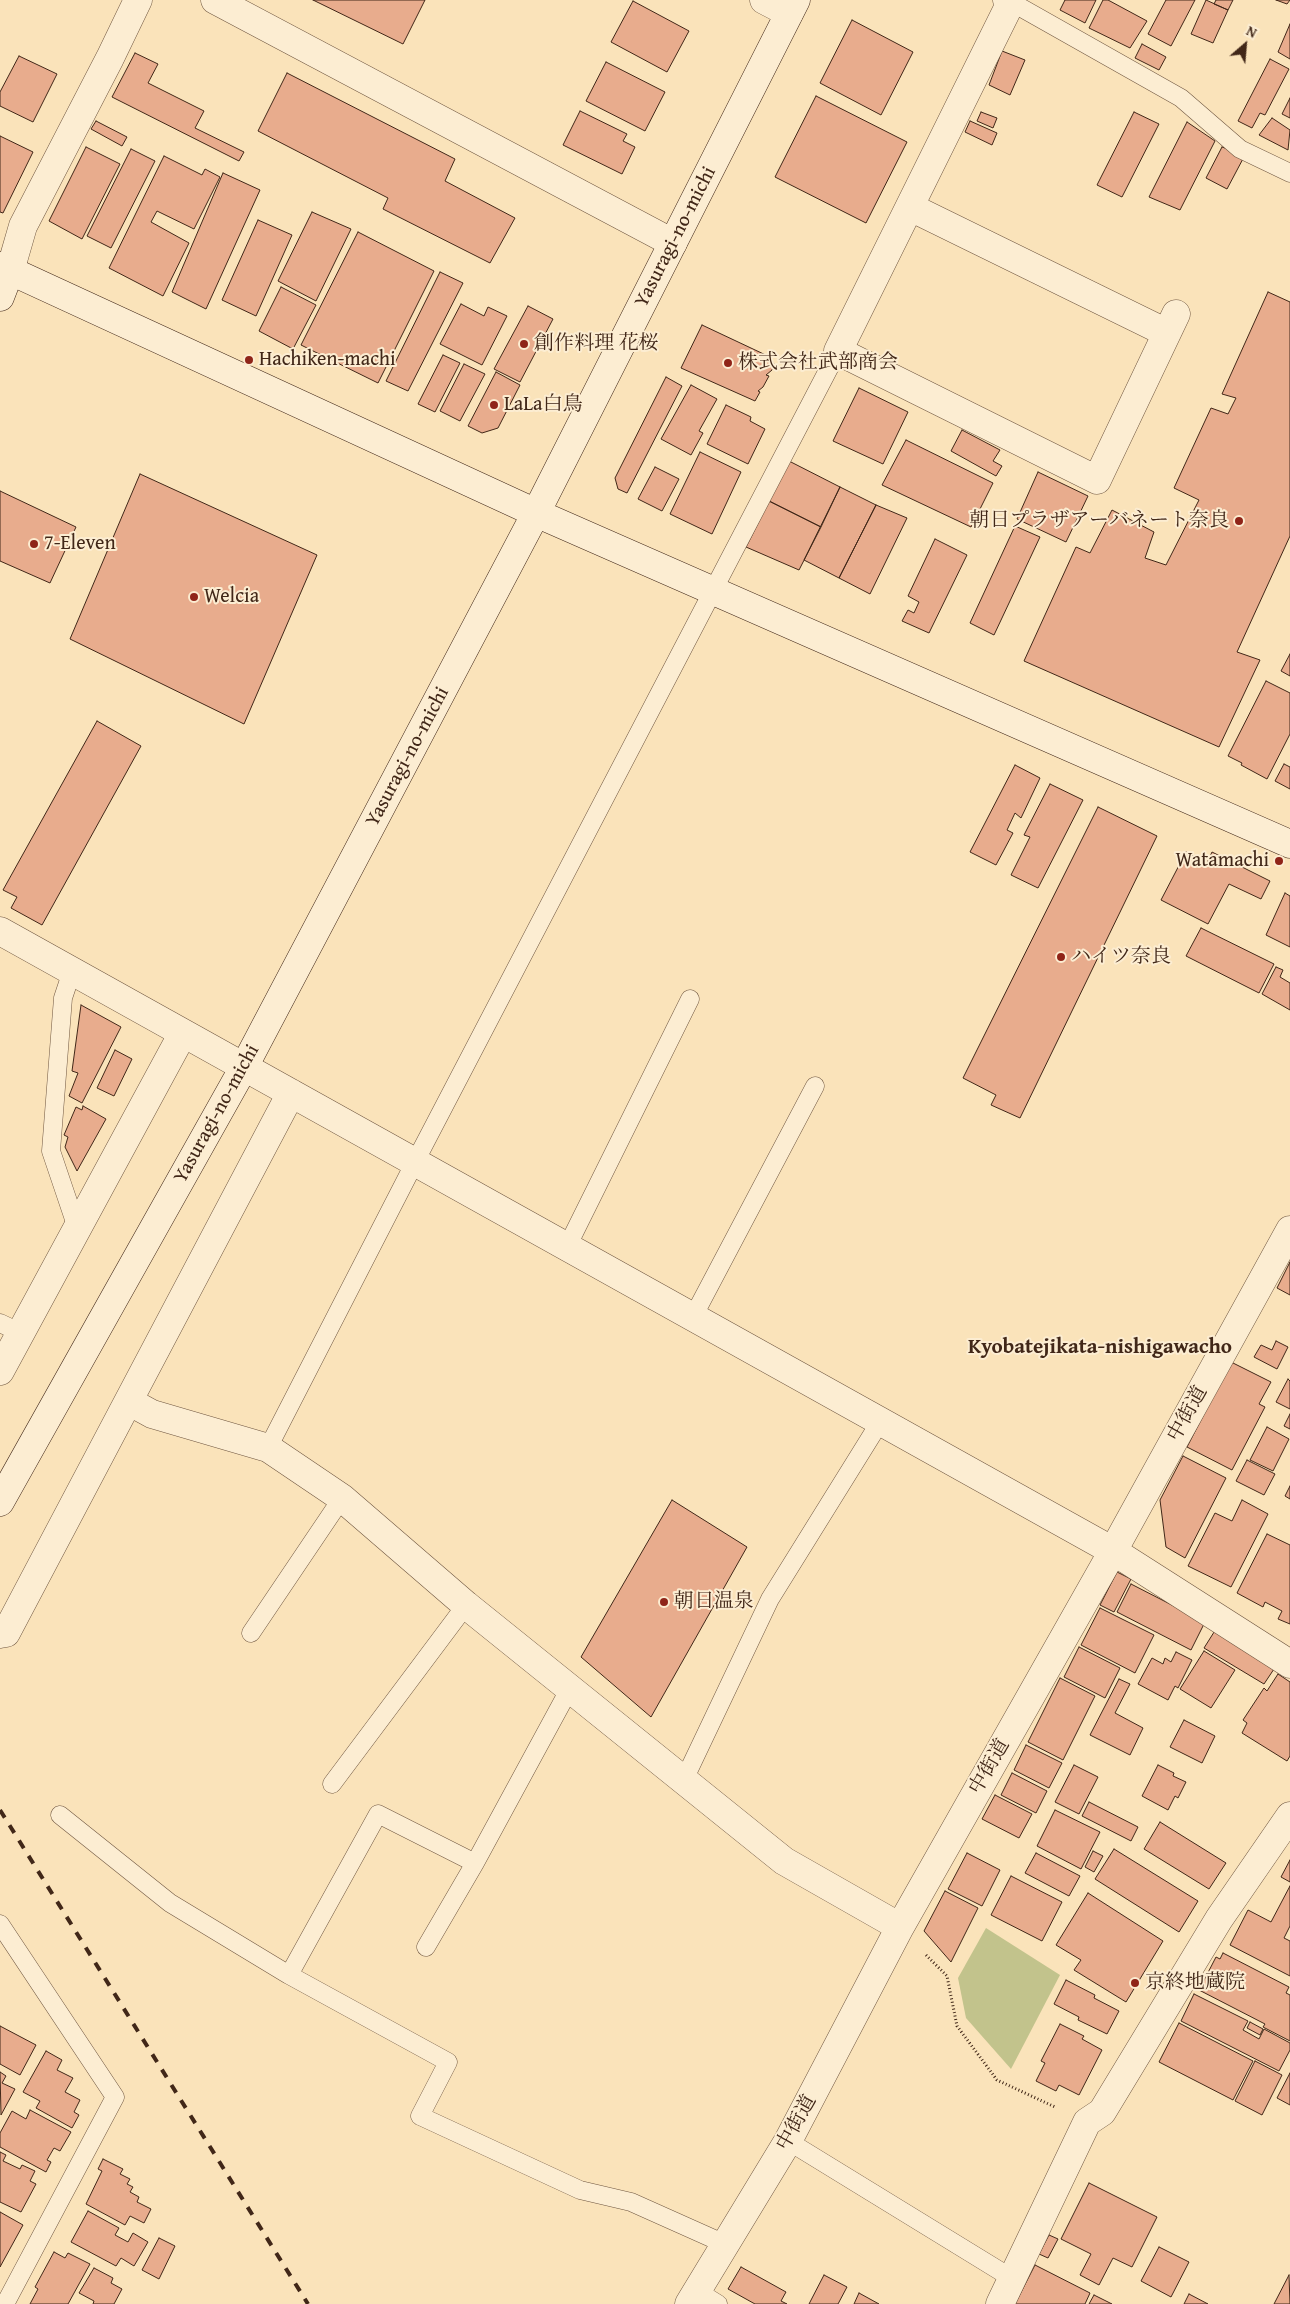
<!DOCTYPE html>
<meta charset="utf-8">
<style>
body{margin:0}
#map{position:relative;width:1290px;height:2304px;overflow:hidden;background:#fae3ba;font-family:"Gentium Book Plus",serif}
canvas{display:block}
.north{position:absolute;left:1220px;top:20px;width:50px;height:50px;-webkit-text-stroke:4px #fcedd2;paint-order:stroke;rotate:27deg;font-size:14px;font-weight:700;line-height:20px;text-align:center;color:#412718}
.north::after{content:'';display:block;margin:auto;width:18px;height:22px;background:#412718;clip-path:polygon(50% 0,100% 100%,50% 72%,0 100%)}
</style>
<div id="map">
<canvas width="1290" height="2304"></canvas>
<div class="north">N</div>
</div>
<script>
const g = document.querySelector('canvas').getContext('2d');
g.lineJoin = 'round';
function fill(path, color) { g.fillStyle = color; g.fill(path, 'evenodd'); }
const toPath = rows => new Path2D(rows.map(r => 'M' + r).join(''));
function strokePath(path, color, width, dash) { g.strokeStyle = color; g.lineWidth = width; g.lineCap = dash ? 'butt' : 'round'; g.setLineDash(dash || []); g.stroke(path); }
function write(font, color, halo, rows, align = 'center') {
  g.font = font + ' "Gentium Book Plus","Noto Serif JP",serif'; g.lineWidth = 4; g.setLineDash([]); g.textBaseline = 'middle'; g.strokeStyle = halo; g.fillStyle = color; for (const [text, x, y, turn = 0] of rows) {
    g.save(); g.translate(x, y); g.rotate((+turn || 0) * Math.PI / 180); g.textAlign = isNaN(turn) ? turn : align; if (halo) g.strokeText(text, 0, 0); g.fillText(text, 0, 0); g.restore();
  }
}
fill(toPath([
 [986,1928,1060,1975,1011,2069,966,2018,958,1978]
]), '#c2c38c');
const building = toPath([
 [313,0,425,0,403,44,313,0],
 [1065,0,1096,0,1085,23,1060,10,1065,0],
 [1103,0,1108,0,1147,21,1130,48,1089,28,1103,0],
 [1166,0,1195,0,1171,46,1148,34,1166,0],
 [1206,0,1228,10,1213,43,1191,34,1206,0],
 [1216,0,1233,0,1228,10,1214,4,1216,0],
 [1276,0,1290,0,1287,4,1276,0],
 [633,1,689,31,667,72,611,42,633,1],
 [852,20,913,52,881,115,820,83,852,20],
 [1290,24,1290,59,1278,52,1290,24],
 [1142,44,1166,57,1159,70,1135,58,1142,44],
 [1002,51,1025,60,1010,95,989,85,1002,51],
 [135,53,158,64,148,83,204,111,195,128,244,152,239,161,112,97,135,53],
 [19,56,57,74,33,122,0,106,0,92,19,56],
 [1270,59,1289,69,1265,115,1260,113,1252,128,1238,121,1270,59],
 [606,62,665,92,645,131,586,101,606,62],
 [287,73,455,159,445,181,515,218,490,263,383,209,388,198,258,131,287,73],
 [816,96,907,142,866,223,775,177,816,96],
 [1290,98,1290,118,1282,114,1290,98],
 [580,111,627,134,623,141,635,147,622,174,563,145,580,111],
 [981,112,997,118,993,128,977,121,981,112],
 [1134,112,1159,124,1122,197,1097,185,1134,112],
 [1272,118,1290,130,1288,150,1259,135,1272,118],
 [96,121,127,137,122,146,91,129,96,121],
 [970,121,997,133,992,145,965,132,970,121],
 [1187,122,1215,141,1180,210,1149,197,1187,122],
 [0,136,33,152,3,213,0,212,0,136],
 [86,147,120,164,82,239,49,221,86,147],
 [1222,147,1245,155,1227,189,1206,178,1222,147],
 [131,149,155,161,111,248,87,236,131,149],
 [164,156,202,175,205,169,220,177,194,229,157,211,151,222,189,243,163,296,109,268,164,156],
 [223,173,260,190,206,309,172,292,223,173],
 [312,212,351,229,316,301,278,281,312,212],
 [258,220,292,235,256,316,222,300,258,220],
 [358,232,434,271,378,383,301,345,358,232],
 [440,272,463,283,408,391,386,381,440,272],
 [281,287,316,305,293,349,259,331,281,287],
 [1268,292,1290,302,1290,536,1237,652,1260,660,1219,747,1024,661,1076,547,1090,553,1112,510,1154,532,1145,558,1166,565,1199,500,1174,488,1211,408,1228,414,1236,398,1222,394,1268,292],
 [461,304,484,316,488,307,507,316,482,365,440,344,461,304],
 [528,306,553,319,520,382,494,369,528,306],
 [702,325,770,357,774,364,772,370,766,375,769,376,763,387,758,391,760,392,755,401,681,368,702,325],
 [443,355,460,363,435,412,418,404,443,355],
 [464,364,485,374,460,421,440,411,464,364],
 [496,372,520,385,498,428,482,433,468,426,496,372],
 [666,377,682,386,627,493,618,489,615,478,666,377],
 [691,385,717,399,699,431,703,433,691,455,661,439,691,385],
 [859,388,908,412,883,464,833,441,859,388],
 [726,405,751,417,750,421,765,429,748,464,707,444,726,405],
 [962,430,1000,450,993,461,1002,466,996,476,951,451,962,430],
 [906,440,993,483,971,527,882,485,906,440],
 [700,452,741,472,712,534,670,514,700,452],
 [787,460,840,487,821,527,769,501,787,460],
 [655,467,679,479,662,511,638,499,655,467],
 [1038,472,1088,496,1066,542,1017,519,1038,472],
 [140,474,317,555,244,724,70,639,140,474],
 [840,487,876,505,839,578,804,560,840,487],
 [0,491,76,527,50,583,0,561,0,491],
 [769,501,821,527,799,570,746,547,769,501],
 [876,505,907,518,870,594,839,578,876,505],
 [1015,526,1040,537,994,635,970,623,1015,526],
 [935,539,967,555,929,633,902,621,908,610,914,613,919,602,908,596,935,539],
 [1290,654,1290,676,1281,671,1290,654],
 [1266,681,1290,693,1290,734,1267,779,1241,765,1242,763,1228,756,1266,681],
 [97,721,141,746,42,925,11,908,17,897,3,890,97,721],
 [1284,764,1290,767,1290,789,1275,781,1284,764],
 [1015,765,1040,778,1021,818,1015,813,1007,830,1013,833,996,865,970,852,1015,765],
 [1050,784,1083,800,1038,888,1011,875,1030,837,1024,835,1050,784],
 [1098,807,1157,836,1020,1118,991,1105,996,1095,963,1078,1098,807],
 [1186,852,1207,863,1212,852,1270,881,1261,899,1229,884,1208,924,1161,900,1186,852],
 [1285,893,1290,896,1290,947,1266,935,1285,893],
 [1201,928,1274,964,1259,993,1186,956,1201,928],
 [1276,967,1283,970,1280,977,1290,983,1290,1010,1262,994,1276,967],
 [81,1005,121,1027,82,1103,69,1096,78,1073,72,1071,81,1005],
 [115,1050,132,1059,114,1096,97,1088,115,1050],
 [83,1106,106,1119,77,1171,65,1147,68,1137,64,1135,76,1107,82,1110,83,1106],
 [1290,1262,1290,1295,1277,1288,1290,1262],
 [1276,1341,1288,1347,1277,1369,1254,1357,1261,1345,1272,1350,1276,1341],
 [1231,1362,1271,1382,1259,1404,1265,1407,1232,1470,1187,1447,1231,1362],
 [1288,1379,1290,1381,1290,1409,1276,1402,1288,1379],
 [1290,1414,1290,1429,1284,1426,1290,1414],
 [1267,1427,1289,1439,1273,1471,1250,1460,1267,1427],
 [1183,1456,1226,1478,1185,1558,1166,1547,1160,1500,1183,1456],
 [1247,1460,1275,1474,1264,1495,1236,1481,1247,1460],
 [1290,1486,1290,1499,1285,1496,1290,1486],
 [672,1500,747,1547,651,1717,581,1657,672,1500],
 [1242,1500,1268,1514,1231,1587,1188,1566,1215,1513,1232,1521,1242,1500],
 [1267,1534,1290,1545,1290,1624,1278,1619,1282,1611,1265,1602,1263,1607,1237,1593,1267,1534],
 [1117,1572,1131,1579,1114,1612,1100,1605,1117,1572],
 [1131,1584,1205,1622,1191,1650,1117,1612,1131,1584],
 [1100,1608,1154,1635,1135,1673,1081,1645,1100,1608],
 [1216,1629,1276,1666,1264,1684,1204,1648,1216,1629],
 [1079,1647,1120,1668,1105,1698,1064,1677,1079,1647],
 [1204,1651,1235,1670,1211,1708,1180,1689,1204,1651],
 [1176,1652,1192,1660,1178,1688,1175,1686,1168,1700,1138,1684,1152,1658,1163,1664,1165,1658,1171,1662,1176,1652],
 [1278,1674,1290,1682,1290,1756,1287,1761,1242,1733,1247,1723,1243,1720,1264,1688,1267,1691,1278,1674],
 [1060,1678,1095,1696,1063,1760,1028,1742,1060,1678],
 [1119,1679,1130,1684,1115,1713,1143,1728,1130,1755,1090,1735,1119,1679],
 [1184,1720,1215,1736,1202,1763,1170,1747,1184,1720],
 [1026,1745,1062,1763,1049,1788,1014,1770,1026,1745],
 [1074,1765,1098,1777,1079,1814,1055,1802,1074,1765],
 [1158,1765,1174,1773,1173,1776,1186,1782,1178,1798,1175,1796,1168,1810,1142,1796,1158,1765],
 [1012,1773,1047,1791,1036,1813,1001,1795,1012,1773],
 [995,1795,1032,1814,1019,1838,982,1819,995,1795],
 [1089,1802,1138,1827,1131,1841,1082,1816,1089,1802],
 [1055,1810,1100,1832,1081,1869,1037,1846,1055,1810],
 [1160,1822,1226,1863,1209,1889,1144,1849,1160,1822],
 [1114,1849,1198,1901,1179,1932,1095,1879,1114,1849],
 [1093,1851,1103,1856,1094,1872,1085,1867,1093,1851],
 [967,1853,1000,1870,982,1906,948,1889,967,1853],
 [1036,1853,1080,1876,1069,1896,1025,1873,1036,1853],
 [1290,1860,1290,1882,1281,1877,1290,1860],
 [1011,1876,1062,1902,1042,1941,991,1915,1011,1876],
 [1290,1886,1290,1926,1284,1938,1290,1941,1290,1976,1230,1945,1248,1910,1271,1922,1290,1886],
 [945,1891,978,1908,951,1962,924,1931,945,1891],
 [1088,1893,1163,1941,1126,2002,1074,1970,1081,1960,1056,1945,1088,1893],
 [1223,1953,1289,1987,1286,1993,1290,1995,1290,2041,1263,2027,1265,2024,1199,1990,1216,1957,1220,1959,1223,1953],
 [1066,1980,1095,1995,1094,1998,1119,2011,1107,2034,1078,2020,1079,2017,1054,2004,1066,1980],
 [1194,1994,1248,2021,1243,2030,1259,2039,1264,2029,1290,2043,1290,2050,1279,2071,1181,2021,1194,1994],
 [1250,2022,1263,2029,1260,2035,1247,2028,1250,2022],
 [1179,2023,1253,2061,1233,2100,1159,2062,1179,2023],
 [1060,2024,1084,2036,1082,2039,1102,2050,1079,2095,1059,2085,1056,2091,1036,2081,1045,2063,1041,2061,1060,2024],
 [0,2026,36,2045,20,2075,0,2064,0,2026],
 [46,2051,62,2060,57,2070,73,2078,65,2092,80,2100,74,2112,79,2115,72,2128,36,2108,40,2101,23,2092,46,2051],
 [1255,2061,1282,2075,1262,2115,1235,2101,1255,2061],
 [0,2072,6,2076,2,2083,15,2089,1,2115,0,2072],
 [1290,2073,1290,2105,1277,2098,1290,2073],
 [30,2110,71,2132,60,2151,54,2148,47,2160,51,2162,46,2172,0,2147,0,2133,12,2111,26,2119,30,2110],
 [0,2152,6,2155,3,2161,20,2169,22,2165,35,2171,30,2181,36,2184,21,2212,0,2202,0,2152],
 [103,2159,123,2169,120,2174,130,2179,127,2184,133,2187,130,2192,139,2197,137,2202,151,2209,144,2223,130,2216,125,2225,86,2204,102,2171,98,2169,103,2159],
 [1089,2183,1157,2217,1132,2267,1113,2258,1099,2285,1080,2275,1091,2254,1061,2239,1089,2183],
 [88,2211,119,2228,115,2235,128,2242,133,2233,148,2242,134,2266,121,2258,116,2266,71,2242,88,2211],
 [0,2212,23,2225,0,2267,0,2212],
 [1049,2235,1058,2239,1048,2258,1039,2254,1049,2235],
 [159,2238,175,2246,159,2279,142,2270,159,2238],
 [1159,2247,1189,2262,1171,2297,1141,2281,1159,2247],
 [54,2252,65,2258,68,2253,90,2264,68,2304,30,2304,38,2289,35,2287,54,2252],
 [1035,2265,1090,2293,1085,2304,1015,2304,1035,2265],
 [741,2267,786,2292,781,2301,787,2304,755,2304,728,2289,741,2267],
 [94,2268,113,2278,111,2283,122,2289,114,2304,93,2304,94,2301,79,2293,94,2268],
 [824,2275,847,2287,838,2304,809,2304,824,2275],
 [1289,2275,1290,2304,1274,2304,1289,2275],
 [859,2293,879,2304,854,2304,859,2293],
 [1189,2294,1208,2304,1184,2304,1189,2294],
 [1094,2295,1112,2304,1089,2304,1094,2295]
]);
fill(building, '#e8ac8d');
strokePath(building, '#412718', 1);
const lane = toPath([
 [1011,2,1181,98,1240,149,1290,173],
 [72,971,63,998,51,1151,77,1228],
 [567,1247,690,999],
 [693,1317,815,1086],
 [0,1323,21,1333],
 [268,1448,415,1162,838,351],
 [251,1633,342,1498],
 [684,1780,770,1599,880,1422],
 [332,1784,466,1605],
 [60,1815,170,1903,289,1975,448,2062,420,2116,580,2190,631,2202,725,2244],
 [0,1924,115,2097,5,2304],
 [426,1947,475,1863],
 [289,1975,378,1814,475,1863,570,1688],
 [788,2141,1013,2279],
 [697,2291,718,2304]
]);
const street = toPath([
 [215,0,673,243],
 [764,0,789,13],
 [1007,0,1011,2,838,351,1097,480,1176,314],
 [910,207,1167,333],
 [10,271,23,226,110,58,138,0],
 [0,931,1113,1551,1290,1664],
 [0,1371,183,1033],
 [130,1402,152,1414,268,1448,342,1498,466,1605,784,1861,900,1927],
 [0,1634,6,1633,291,1093],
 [689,2304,788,2141,900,1927,1113,1551,1290,1230],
 [1000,2304,1087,2122,1102,2112,1219,1919,1290,1816]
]);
const secondary = toPath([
 [0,266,536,513,1290,844],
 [0,297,10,271],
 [0,1502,244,1067,536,513,796,0]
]);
strokePath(lane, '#6f5640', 19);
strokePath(street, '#6f5640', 29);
strokePath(secondary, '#412718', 29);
strokePath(toPath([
 [926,1955,947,1976,957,2026,997,2080,1055,2107]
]), '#412718', 3, [1, 2.5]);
strokePath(lane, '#fcedd2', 18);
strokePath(street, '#fcedd2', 28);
strokePath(secondary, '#fcedd2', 28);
strokePath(toPath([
 [0,1810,308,2304]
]), '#412718', 4, [9, 9]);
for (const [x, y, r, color] of [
 [524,344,5,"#8f2418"],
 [249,360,5,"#8f2418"],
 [728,363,5,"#8f2418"],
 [494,405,5,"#8f2418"],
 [1239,521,5,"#8f2418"],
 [34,544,5,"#8f2418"],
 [194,597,5,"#8f2418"],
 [1279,861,5,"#8f2418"],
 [1061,957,5,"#8f2418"],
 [664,1602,5,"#8f2418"],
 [1135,1983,5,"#8f2418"]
]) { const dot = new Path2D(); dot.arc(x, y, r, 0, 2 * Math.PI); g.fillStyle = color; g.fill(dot); strokePath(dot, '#fcedd2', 2); }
write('20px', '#412718', '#fcedd2', [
 ["Yasuragi-no-michi",676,237,-63],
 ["Yasuragi-no-michi",408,757,-62],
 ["Yasuragi-no-michi",217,1114,-61],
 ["中街道",1188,1414,-61],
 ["中街道",990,1767,-60],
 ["中街道",797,2123,-61]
]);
write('20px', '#412718', '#fcedd2', [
 ["創作料理 花桜",534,344],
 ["Hachiken-machi",259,360],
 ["株式会社武部商会",738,363],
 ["LaLa白鳥",504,405],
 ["朝日プラザアーバネート奈良",1229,521,"right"],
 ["7-Eleven",44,544],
 ["Welcia",204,597],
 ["Watamachi",1269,861,"right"],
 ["ハイツ奈良",1071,957],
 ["朝日温泉",674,1602],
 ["京終地蔵院",1145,1983]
], 'left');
write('bold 21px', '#412718', '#fcedd2', [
 ["Kyobatejikata-nishigawacho",1100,1348]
]);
</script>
